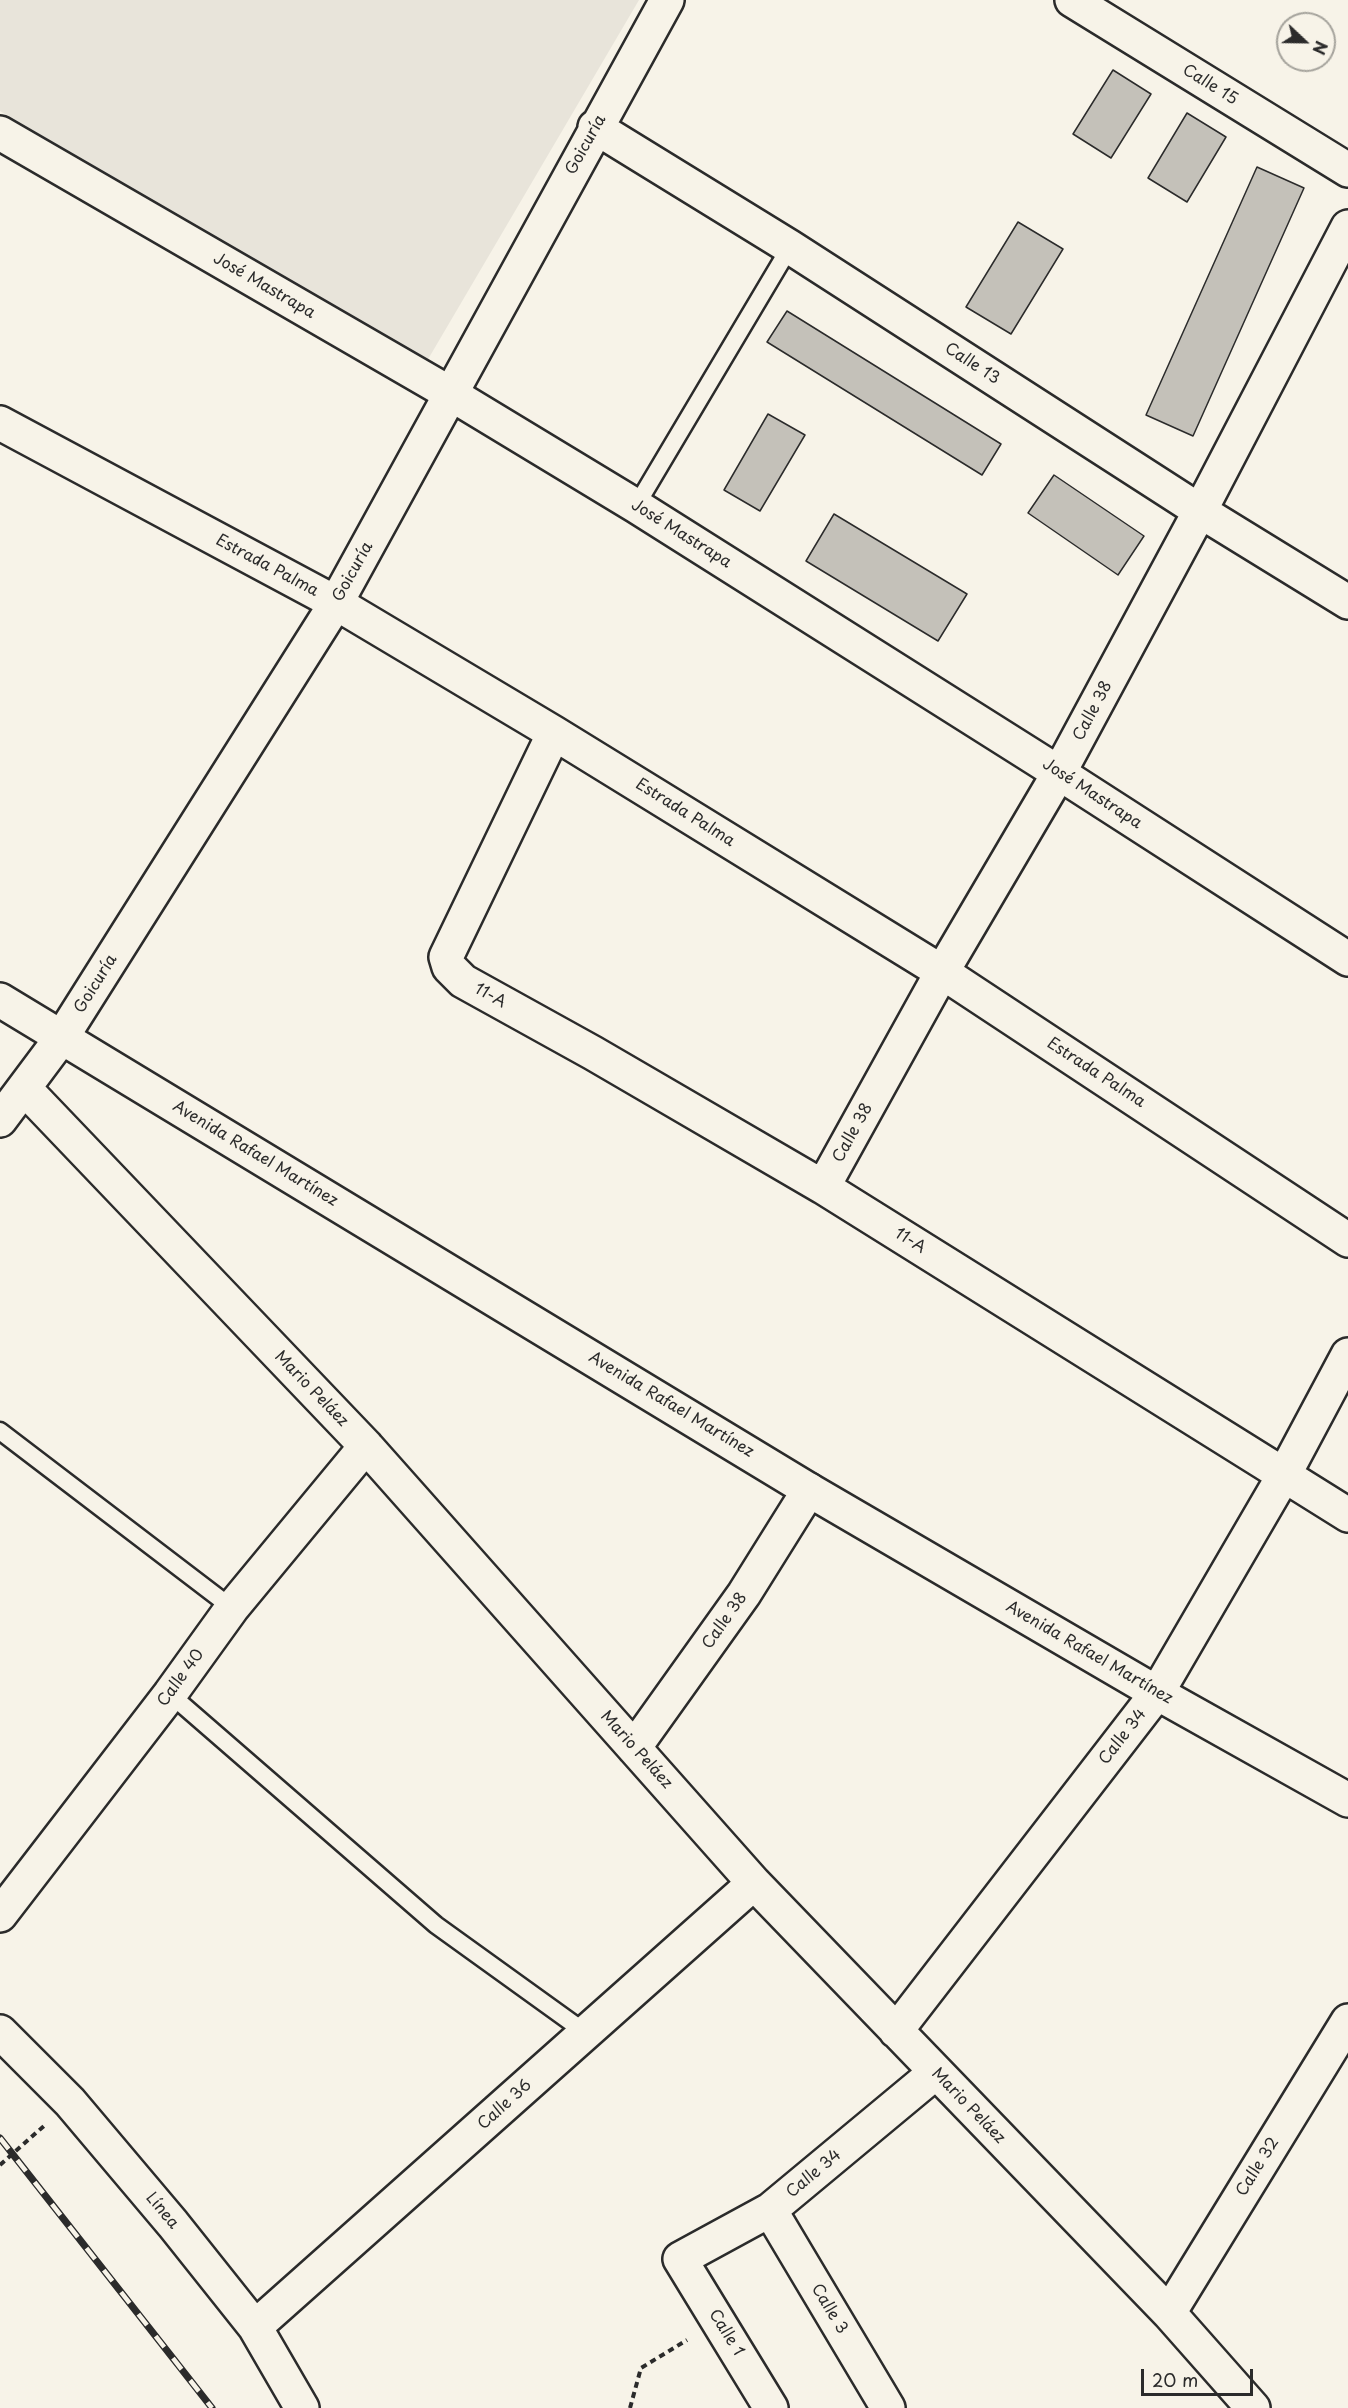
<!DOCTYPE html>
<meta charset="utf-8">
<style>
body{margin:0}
#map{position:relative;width:1348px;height:2408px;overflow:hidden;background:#f7f3e8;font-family:"Playpen Sans",sans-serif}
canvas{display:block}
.north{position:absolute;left:1276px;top:12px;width:60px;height:60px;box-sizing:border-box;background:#f7f3e8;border:2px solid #a5a39c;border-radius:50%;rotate:112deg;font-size:16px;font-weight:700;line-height:24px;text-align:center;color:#2b2b2b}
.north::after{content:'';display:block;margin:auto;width:21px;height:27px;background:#2b2b2b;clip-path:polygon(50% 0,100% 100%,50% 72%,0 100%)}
.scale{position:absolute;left:1141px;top:2369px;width:112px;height:27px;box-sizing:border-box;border:3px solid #2b2b2b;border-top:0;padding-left:8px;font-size:18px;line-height:21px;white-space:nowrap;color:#2b2b2b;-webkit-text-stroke:4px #f7f3e8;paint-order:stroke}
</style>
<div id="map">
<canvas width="1348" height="2408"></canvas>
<div class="north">N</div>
<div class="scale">20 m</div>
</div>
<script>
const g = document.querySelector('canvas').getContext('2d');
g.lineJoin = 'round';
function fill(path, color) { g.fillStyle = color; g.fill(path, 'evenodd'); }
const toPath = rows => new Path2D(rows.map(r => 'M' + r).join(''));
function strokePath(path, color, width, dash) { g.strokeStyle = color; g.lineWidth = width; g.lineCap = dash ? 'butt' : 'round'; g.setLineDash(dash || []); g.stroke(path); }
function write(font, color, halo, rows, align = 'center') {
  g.font = font + ' "Playpen Sans",sans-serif'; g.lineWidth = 5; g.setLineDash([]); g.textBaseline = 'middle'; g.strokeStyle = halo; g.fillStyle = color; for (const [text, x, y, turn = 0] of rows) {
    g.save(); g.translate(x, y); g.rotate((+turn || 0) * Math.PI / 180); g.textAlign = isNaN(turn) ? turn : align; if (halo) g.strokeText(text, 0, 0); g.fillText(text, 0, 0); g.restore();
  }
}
fill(toPath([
 [0,0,639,0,427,361,0,111]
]), '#e8e4da');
const building = toPath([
 [1113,70,1151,94,1111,158,1073,134,1113,70],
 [1187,113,1226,137,1187,202,1148,178,1187,113],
 [1257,167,1304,188,1193,436,1146,415,1257,167],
 [1018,222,1063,249,1011,334,966,307,1018,222],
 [787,311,1001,444,982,475,767,342,787,311],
 [768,414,805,435,760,511,724,490,768,414],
 [1054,475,1144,536,1118,575,1028,513,1054,475],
 [834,514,967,594,938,641,806,561,834,514]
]);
fill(building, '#c4c1b9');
strokePath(building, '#2b2b2b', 1.5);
const service = toPath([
 [636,506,790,247],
 [0,1431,232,1608],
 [170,1694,436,1925,586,2033]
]);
const minor = toPath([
 [1072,0,1348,170],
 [595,127,790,247,1200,511,1348,602],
 [0,423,336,603,554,733,942,972,1348,1240],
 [554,733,446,957,449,967,463,981,593,1053,823,1187,1348,1515],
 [24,1088,366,1446,754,1883,1169,2313,1253,2408],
 [0,1120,62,1037,336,603,667,0],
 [823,1187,942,972,1059,773,1200,511,1348,227],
 [634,1748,744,1594,809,1490],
 [0,1915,170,1694,232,1608,366,1446],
 [896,2031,1157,1693,1284,1475,1348,1355],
 [0,2032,70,2102,173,2224,255,2327,302,2408],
 [770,2210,888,2408],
 [1169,2313,1348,2021],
 [255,2327,754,1883],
 [771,2408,680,2259,770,2210,936,2072]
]);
const tertiary = toPath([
 [0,133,451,394,636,506,1059,773,1348,959]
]);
const secondary = toPath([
 [0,1000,809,1490,1157,1693,1348,1800]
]);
strokePath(service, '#2b2b2b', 21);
strokePath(minor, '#2b2b2b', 38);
strokePath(tertiary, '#2b2b2b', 38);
strokePath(secondary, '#2b2b2b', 38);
strokePath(toPath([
 [0,2165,45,2125],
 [630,2408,641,2368,687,2340]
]), '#2b2b2b', 4, [6, 4.5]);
strokePath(service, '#f7f3e8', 16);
strokePath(minor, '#f7f3e8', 33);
strokePath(tertiary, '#f7f3e8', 33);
strokePath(secondary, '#f7f3e8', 33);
const rail = toPath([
 [0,2138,212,2408]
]);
strokePath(rail, '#2b2b2b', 7);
strokePath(rail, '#f7f3e8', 4.5, [14]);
write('16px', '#2b2b2b', '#f7f3e8', [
 ["Calle 15",1210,85,32],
 ["Goicuría",586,145,-61],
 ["José Mastrapa",264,286,30],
 ["Calle 13",972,364,33],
 ["José Mastrapa",681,534,32],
 ["Estrada Palma",267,566,28],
 ["Goicuría",353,572,-61],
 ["Calle 38",1093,711,-62],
 ["José Mastrapa",1092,794,33],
 ["Estrada Palma",685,813,32],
 ["Goicuría",96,984,-58],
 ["11-A",490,996,29],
 ["Estrada Palma",1096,1073,33],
 ["Calle 38",853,1133,-61],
 ["Avenida Rafael Martínez",255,1154,31],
 ["11-A",910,1241,32],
 ["Mario Peláez",311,1389,46],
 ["Avenida Rafael Martínez",671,1405,31],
 ["Calle 38",725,1621,-55],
 ["Avenida Rafael Martínez",1089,1653,30],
 ["Calle 40",181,1678,-54],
 ["Calle 34",1123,1737,-52],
 ["Mario Peláez",636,1750,48],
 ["Calle 36",505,2105,-42],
 ["Mario Peláez",968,2106,46],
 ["Calle 32",1258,2167,-58],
 ["Calle 34",814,2174,-40],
 ["Línea",162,2211,50],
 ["Calle 3",829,2309,59],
 ["Calle 1",726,2333,58]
]);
</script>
